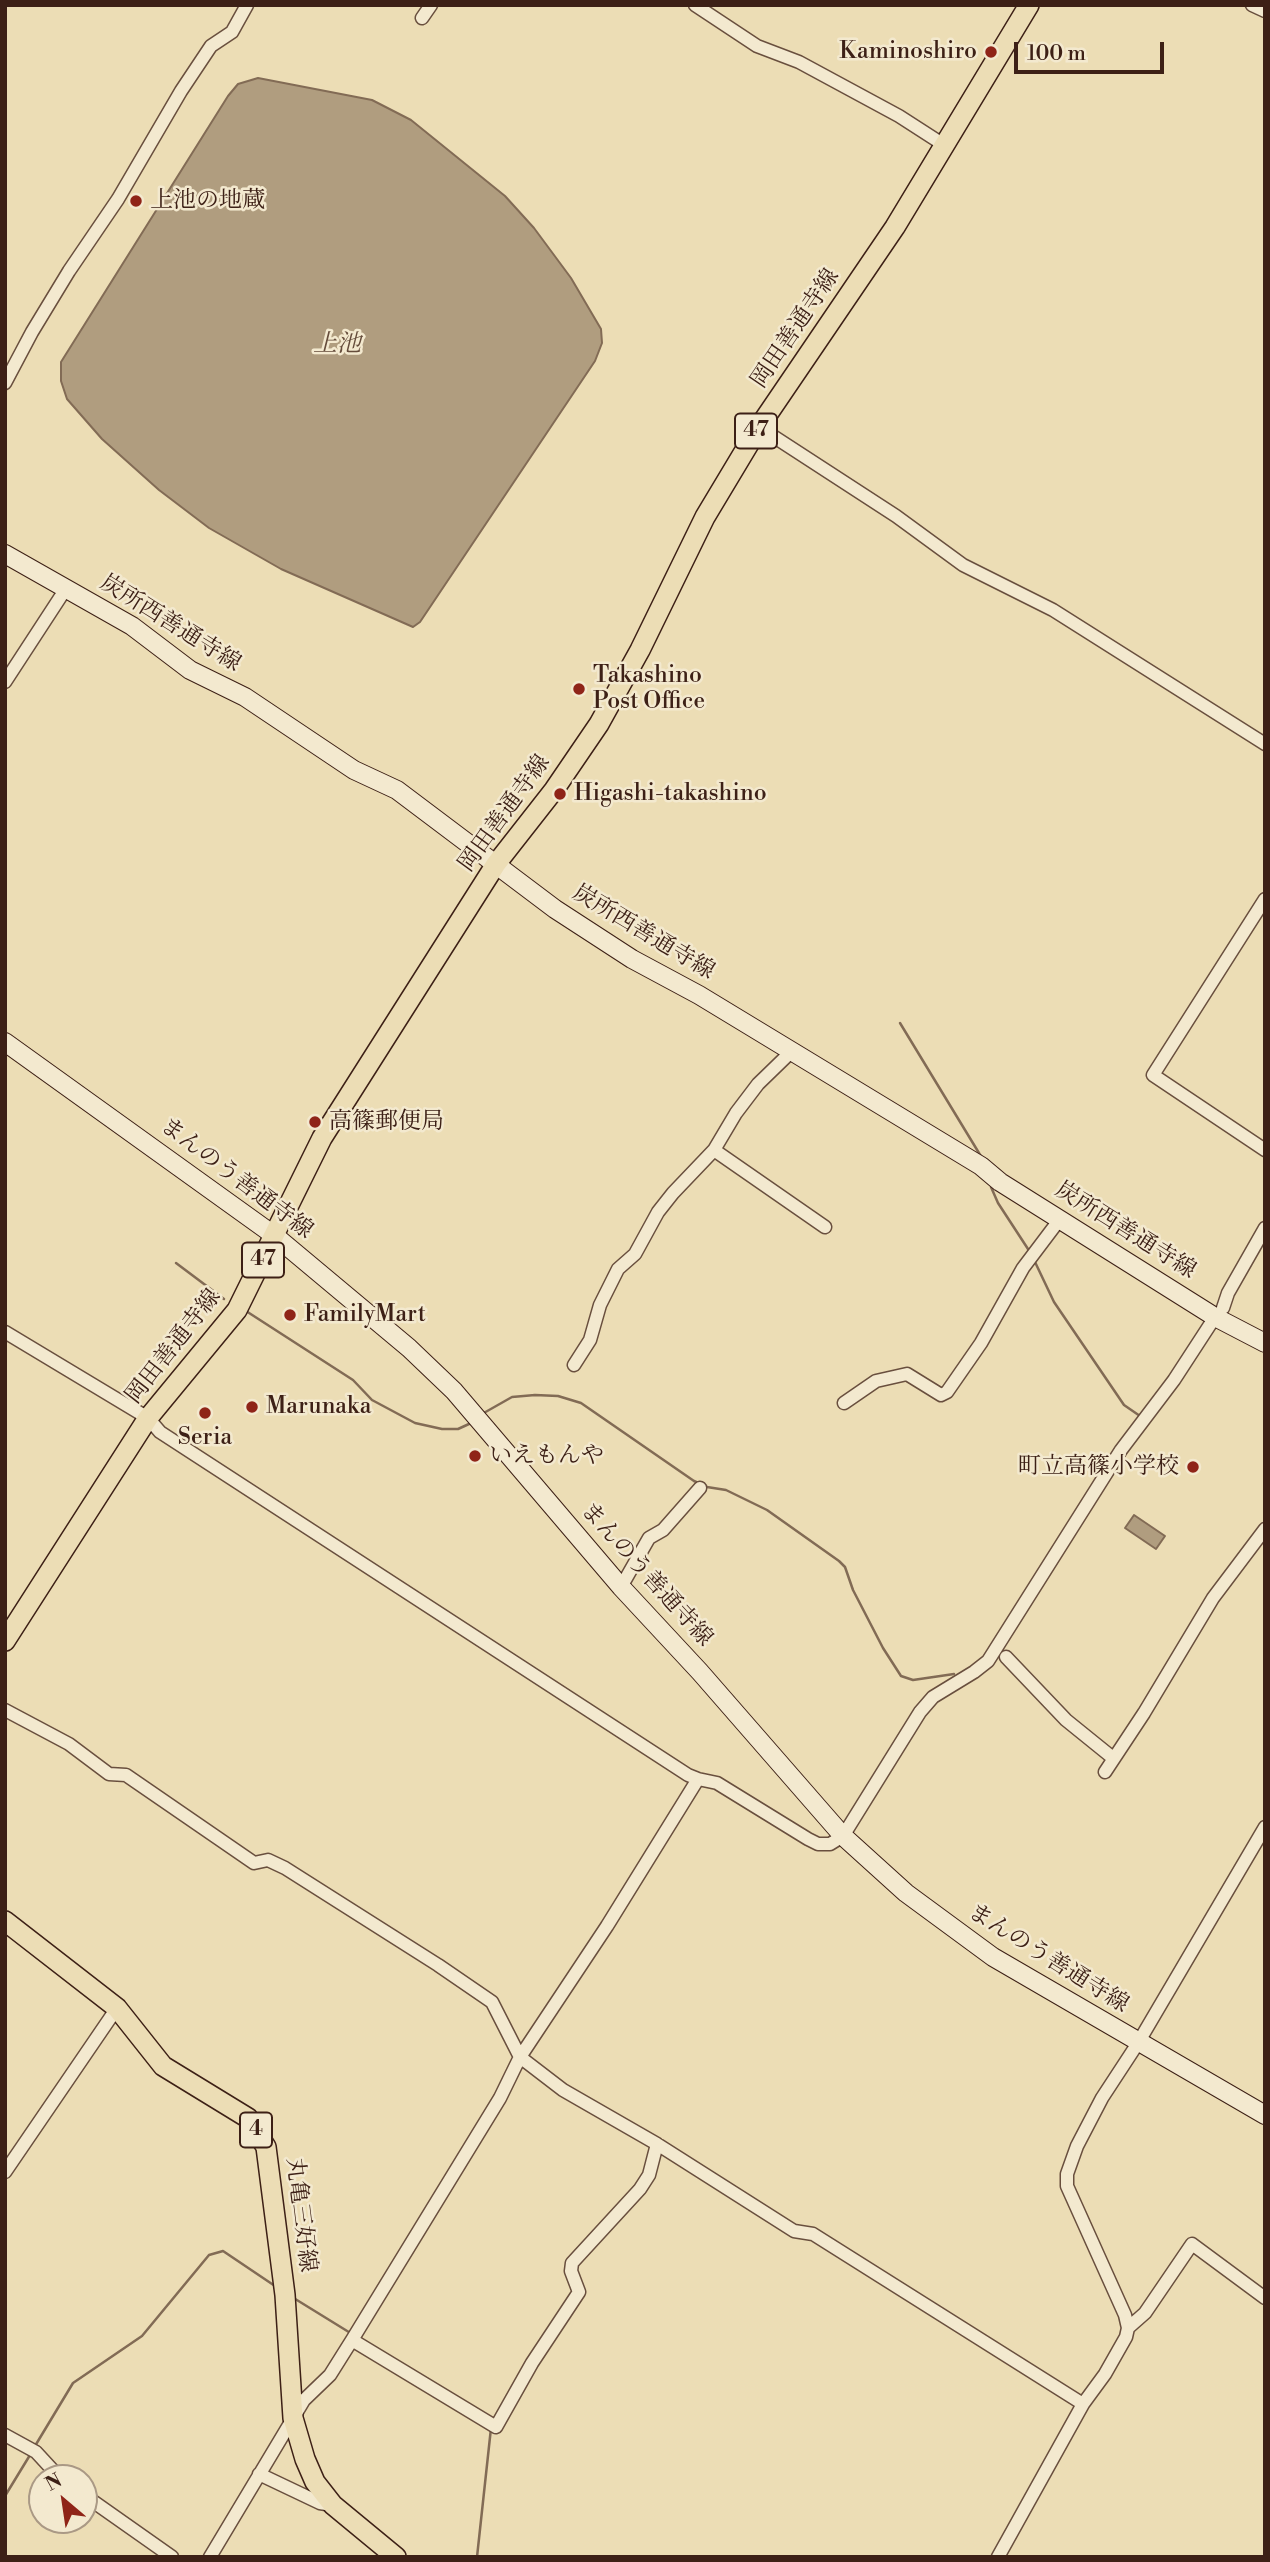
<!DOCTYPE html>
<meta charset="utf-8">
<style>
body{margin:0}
#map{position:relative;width:1270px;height:2562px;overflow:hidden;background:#ecddb5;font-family:"Libre Bodoni",serif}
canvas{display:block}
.frame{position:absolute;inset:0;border:7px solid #3d2016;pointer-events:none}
.north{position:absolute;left:28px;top:2464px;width:70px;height:70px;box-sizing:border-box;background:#f3e9cf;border:2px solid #aa9985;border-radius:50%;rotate:331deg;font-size:19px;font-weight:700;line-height:28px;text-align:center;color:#3d2016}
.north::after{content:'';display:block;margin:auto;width:24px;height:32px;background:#8f2418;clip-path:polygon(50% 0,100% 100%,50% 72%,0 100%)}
.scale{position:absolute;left:1014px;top:42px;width:150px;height:32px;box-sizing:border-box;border:4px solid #3d2016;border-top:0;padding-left:9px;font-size:21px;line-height:24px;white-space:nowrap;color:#3d2016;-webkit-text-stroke:5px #f3e9cf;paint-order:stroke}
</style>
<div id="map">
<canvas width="1270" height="2562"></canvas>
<div class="frame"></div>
<div class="north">N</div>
<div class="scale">100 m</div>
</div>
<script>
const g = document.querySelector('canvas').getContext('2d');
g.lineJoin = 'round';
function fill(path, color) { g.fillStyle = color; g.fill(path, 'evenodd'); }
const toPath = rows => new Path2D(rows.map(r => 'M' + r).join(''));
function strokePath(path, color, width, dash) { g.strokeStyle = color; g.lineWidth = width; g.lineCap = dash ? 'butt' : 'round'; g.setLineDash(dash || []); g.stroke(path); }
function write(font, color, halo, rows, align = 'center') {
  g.font = font + ' "Libre Bodoni","Noto Serif JP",serif'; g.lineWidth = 5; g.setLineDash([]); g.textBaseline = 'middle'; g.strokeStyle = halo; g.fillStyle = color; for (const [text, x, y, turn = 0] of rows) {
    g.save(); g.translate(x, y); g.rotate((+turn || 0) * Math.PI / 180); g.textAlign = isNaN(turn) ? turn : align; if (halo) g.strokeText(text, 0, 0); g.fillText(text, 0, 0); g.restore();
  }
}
const water = toPath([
 [258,78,372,100,411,120,505,196,534,228,571,278,601,329,602,343,595,361,420,622,413,627,281,569,209,528,159,490,102,439,67,399,61,381,61,362,228,96,238,84,258,78],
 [1134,1515,1165,1536,1156,1549,1125,1528,1134,1515]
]);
fill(water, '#b09d7f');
strokePath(water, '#826b55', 2);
strokePath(toPath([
 [900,1023,982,1158],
 [991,1187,998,1203,1028,1249],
 [1035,1262,1054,1302,1124,1405,1140,1416],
 [176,1263,224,1299],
 [246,1311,353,1380,372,1400,415,1423,442,1429,458,1429,469,1424],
 [482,1414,512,1397,535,1395,558,1396,581,1403,694,1481,707,1487,726,1490,767,1510,839,1561,845,1567,853,1590,883,1648,901,1676,913,1680,954,1674],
 [292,2297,352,2334],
 [35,2446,73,2383,142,2336,209,2255,223,2251,275,2286],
 [5,2496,30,2455],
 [477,2557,491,2428]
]), '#826b55', 2.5);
const minor = toPath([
 [695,5,757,46,799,62,899,116,944,145],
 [1252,5,1265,11],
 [422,18,431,5],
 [5,383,32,332,69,271,118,199,181,91,211,46,232,32,247,5],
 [759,427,896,516,963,565,1053,610,1265,744],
 [5,682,65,590],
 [1265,899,1153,1075,1265,1150],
 [714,1150,825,1227],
 [1223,1308,1228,1293,1265,1228],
 [5,1332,148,1418,160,1432,688,1775,698,1779,717,1783,808,1839,818,1844,830,1844,843,1836,920,1712,933,1697,974,1672,988,1661,1121,1450,1174,1380,1215,1317],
 [574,1365,590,1340,600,1305,618,1269,635,1254,658,1212,673,1193,714,1150,736,1113,758,1084,791,1052],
 [844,1403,876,1381,907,1374,941,1395,947,1392,981,1343,1023,1268,1060,1219],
 [621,1587,649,1538,663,1530,700,1488],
 [1006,1657,1066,1720,1113,1758],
 [5,1710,69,1744,109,1774,126,1775,254,1863,268,1860,285,1868,438,1965,492,2002,520,2057,563,2090,657,2144,794,2231,813,2234,1083,2404],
 [1105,1772,1144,1713,1213,1598,1265,1529],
 [5,2172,117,2008],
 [1128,2328,1145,2313,1192,2244,1265,2298],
 [352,2340,496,2427,532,2363,579,2292,571,2271,572,2263,640,2189,649,2175,657,2144],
 [5,2435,36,2452,60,2478],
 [259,2474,320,2503,332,2505],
 [84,2495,172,2557],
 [210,2557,304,2400,330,2375,352,2340,500,2098,520,2057,607,1926,698,1779],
 [998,2557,1083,2404,1105,2374,1126,2337,1128,2328,1125,2315,1067,2186,1067,2174,1077,2146,1102,2098,1138,2043,1265,1827]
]);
const secondary = toPath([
 [5,554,132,626,190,670,245,697,354,770,397,790,555,909,632,959,699,995,981,1166,1000,1182,1215,1317,1265,1343],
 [5,1042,275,1236,409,1348,454,1391,621,1587,700,1672,843,1836,906,1893,993,1957,1265,2115]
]);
const primary = toPath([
 [5,1641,148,1418,237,1310,322,1138,496,864,554,790,599,724,640,650,705,517,759,427,895,227,1029,5],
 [5,1921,117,2008,163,2066,248,2118,266,2147,285,2295,293,2418,305,2459,315,2482,333,2505,396,2557]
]);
strokePath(minor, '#694f3e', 15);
strokePath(secondary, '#3d2016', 20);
strokePath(primary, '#3d2016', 22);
strokePath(minor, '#f3e9cf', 12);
strokePath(secondary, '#f3e9cf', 18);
strokePath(primary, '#ecddb5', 19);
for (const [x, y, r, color] of [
 [991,52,7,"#8f2418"],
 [136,201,7,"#8f2418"],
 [579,689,7,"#8f2418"],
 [560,794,7,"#8f2418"],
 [315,1122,7,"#8f2418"],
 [290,1315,7,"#8f2418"],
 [252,1407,7,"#8f2418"],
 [205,1413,7,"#8f2418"],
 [475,1456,7,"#8f2418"],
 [1193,1467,7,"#8f2418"]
]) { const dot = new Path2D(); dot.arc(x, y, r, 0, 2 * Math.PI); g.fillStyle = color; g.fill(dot); strokePath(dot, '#f3e9cf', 2.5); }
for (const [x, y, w] of [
 [756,431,42],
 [263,1260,42],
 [256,2130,32]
]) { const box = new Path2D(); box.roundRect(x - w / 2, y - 17.5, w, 35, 5); g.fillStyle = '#f3e9cf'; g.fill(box); strokePath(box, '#3d2016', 2); }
write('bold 21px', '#3d2016', null, [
 ["47",756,431],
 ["47",263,1260],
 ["4",256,2130]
]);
write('23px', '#3d2016', '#f3e9cf', [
 ["Kaminoshiro",977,52,"right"],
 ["上池の地蔵",150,201],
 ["Takashino",593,676],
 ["Post Office",593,702],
 ["Higashi-takashino",574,794],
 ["高篠郵便局",329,1122],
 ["FamilyMart",304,1315],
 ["Marunaka",266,1407],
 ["Seria",205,1438,"center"],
 ["いえもんや",489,1456],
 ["町立高篠小学校",1179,1467,"right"]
], 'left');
write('23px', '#3d2016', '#f3e9cf', [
 ["岡田善通寺線",796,329,-56],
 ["炭所西善通寺線",170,624,32],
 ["岡田善通寺線",505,814,-54],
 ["炭所西善通寺線",643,933,31],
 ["まんのう善通寺線",236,1179,37],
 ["炭所西善通寺線",1125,1231,32],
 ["岡田善通寺線",174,1347,-52],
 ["まんのう善通寺線",646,1575,48],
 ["まんのう善通寺線",1048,1959,32],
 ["丸亀三好線",300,2215,83]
]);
write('italic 24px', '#654c3b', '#f3e9cf', [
 ["上池",337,345]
]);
</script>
